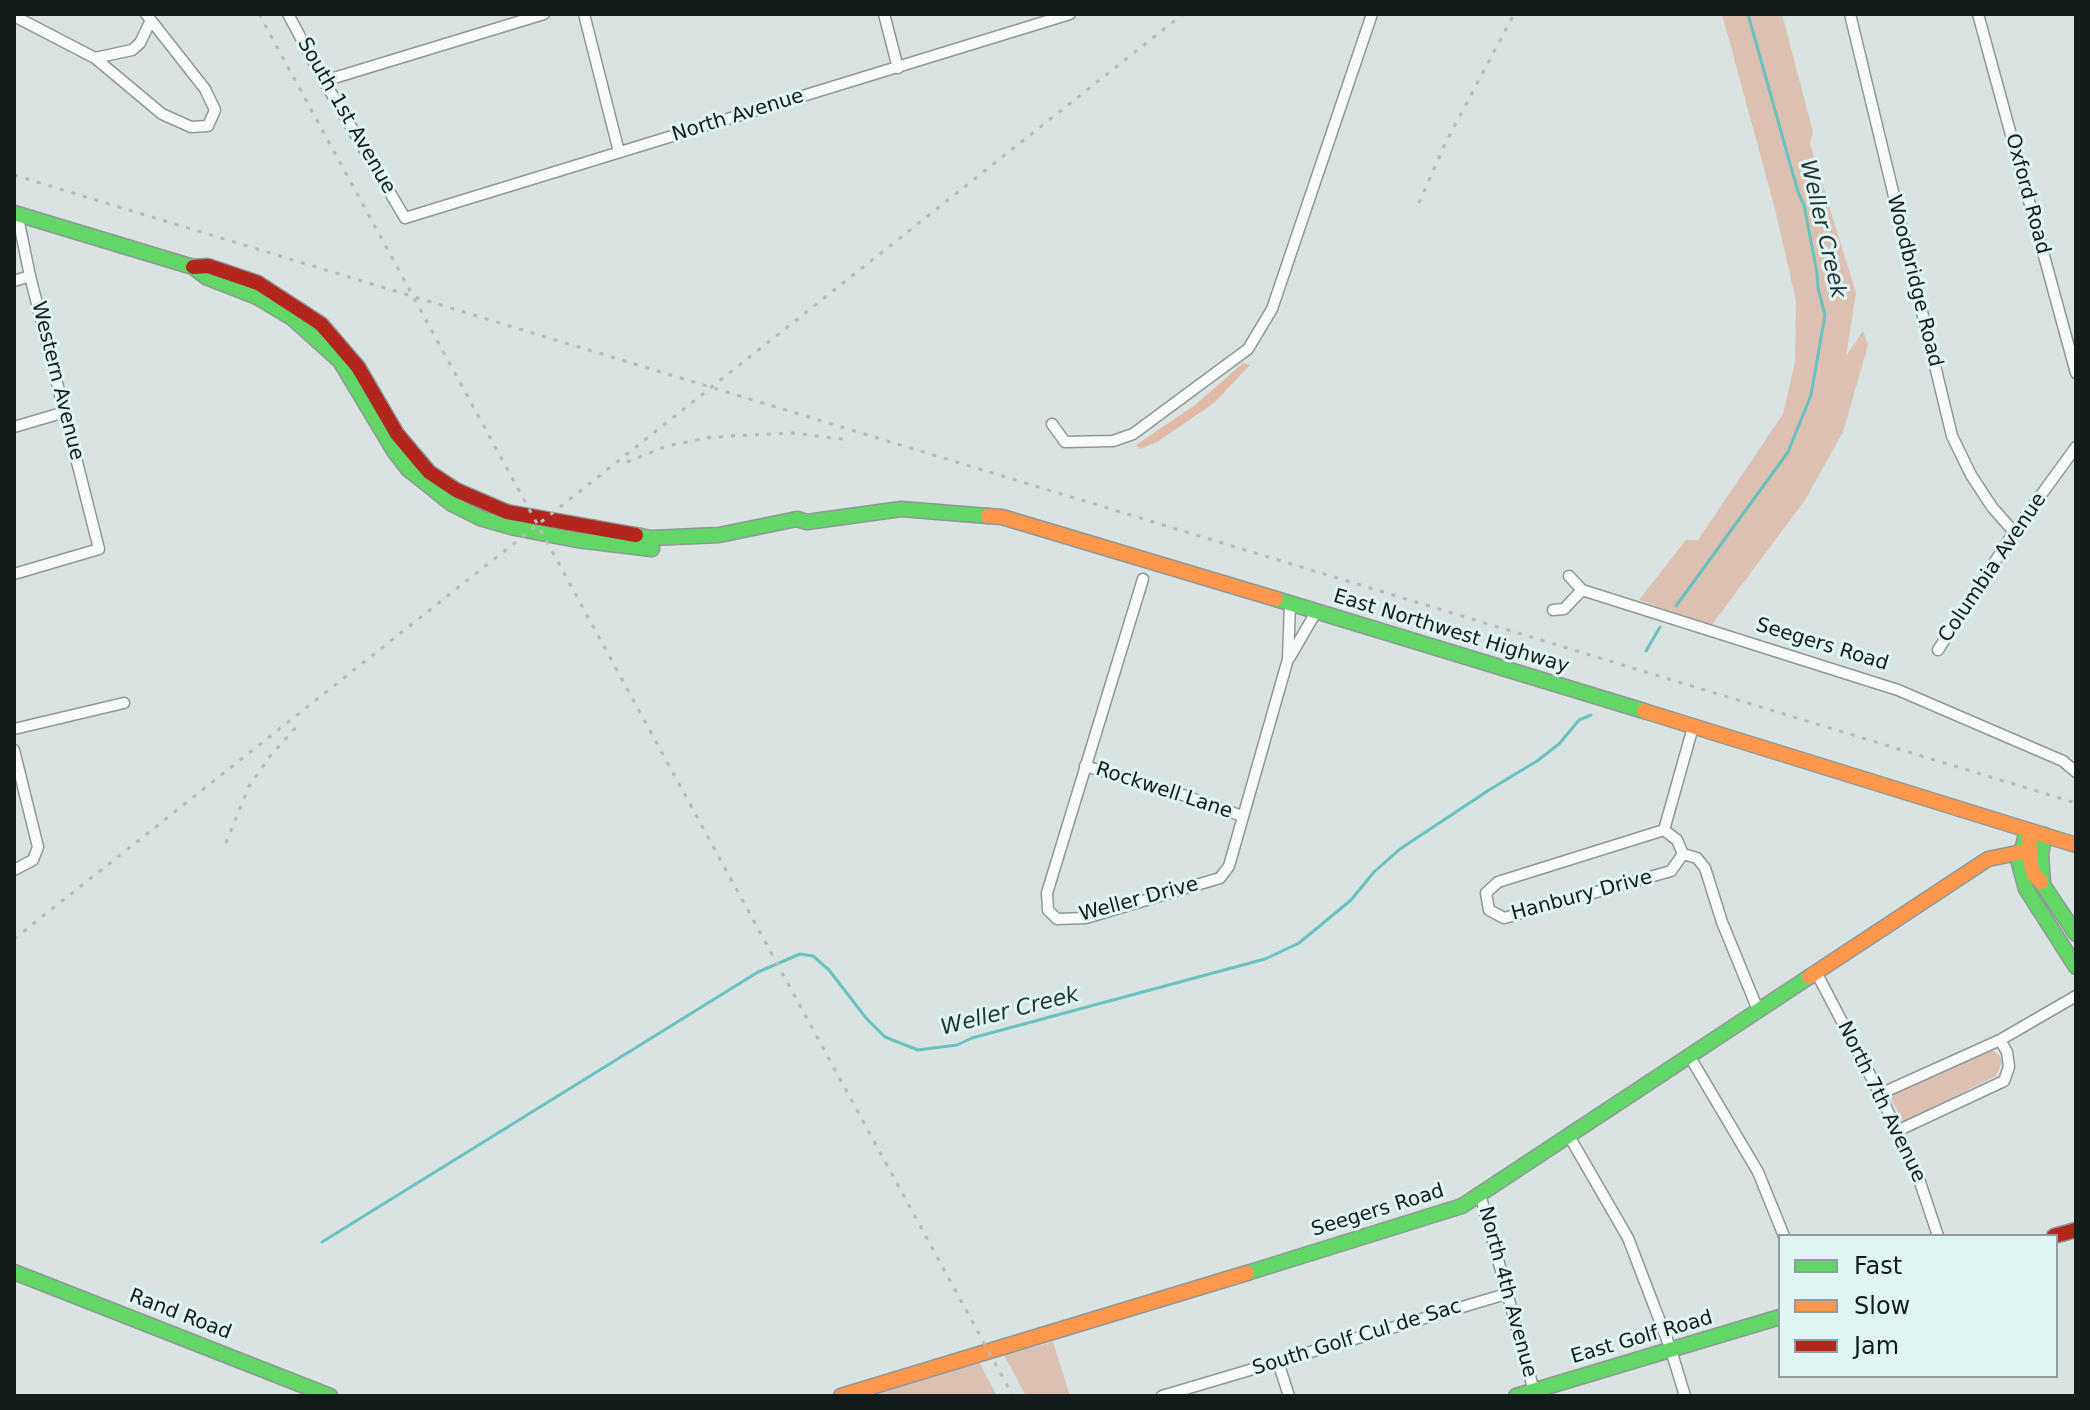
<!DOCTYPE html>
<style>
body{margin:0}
#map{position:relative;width:2090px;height:1410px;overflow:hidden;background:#d8e3e2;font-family:"DejaVu Sans",sans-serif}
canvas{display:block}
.frame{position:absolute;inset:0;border:16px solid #141c1b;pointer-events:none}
.legend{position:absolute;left:1778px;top:1234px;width:280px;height:144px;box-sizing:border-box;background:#e0f5f3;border:2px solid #8e9e9d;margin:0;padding:10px 14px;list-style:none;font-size:24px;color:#141c1b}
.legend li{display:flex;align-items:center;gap:16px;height:40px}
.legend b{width:40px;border:2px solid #8e9e9d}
</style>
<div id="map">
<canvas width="2090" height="1410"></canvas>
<div class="frame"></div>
<ul class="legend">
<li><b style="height:10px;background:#63d668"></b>Fast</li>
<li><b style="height:10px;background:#ff974d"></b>Slow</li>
<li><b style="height:10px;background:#b3261e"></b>Jam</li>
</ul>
</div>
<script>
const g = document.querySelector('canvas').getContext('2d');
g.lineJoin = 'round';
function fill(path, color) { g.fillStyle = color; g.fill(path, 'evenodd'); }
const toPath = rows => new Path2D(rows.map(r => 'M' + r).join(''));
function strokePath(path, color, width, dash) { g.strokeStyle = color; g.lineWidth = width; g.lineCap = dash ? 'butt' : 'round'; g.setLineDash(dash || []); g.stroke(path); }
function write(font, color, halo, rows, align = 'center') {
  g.font = font + ' "DejaVu Sans",sans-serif'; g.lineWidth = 6; g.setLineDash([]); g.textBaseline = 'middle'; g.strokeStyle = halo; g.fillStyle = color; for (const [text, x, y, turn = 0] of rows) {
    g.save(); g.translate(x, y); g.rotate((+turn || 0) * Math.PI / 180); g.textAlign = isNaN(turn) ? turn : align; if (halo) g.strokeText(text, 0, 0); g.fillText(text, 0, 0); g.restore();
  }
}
fill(toPath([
 [1722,14,1782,14,1813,132,1810,144,1856,293,1846,356,1863,331,1868,345,1843,432,1805,500,1711,626,1639,600,1686,540,1698,540,1783,414,1795,362,1796,301,1775,209],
 [1992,1050,1999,1055,2002,1062,1996,1076,1903,1122,1890,1096],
 [1053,1342,1070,1396,1026,1396,1004,1355],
 [979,1362,997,1396,866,1396]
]), '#dcc1b3');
fill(toPath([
 [1243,363,1250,365,1214,403,1157,442,1140,449,1136,445,1195,405]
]), '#e1baa7');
strokePath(toPath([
 [1676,606,1788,452,1811,395,1825,315,1818,288,1817,273,1804,205,1798,192,1748,14],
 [1646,651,1660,627],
 [322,1242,758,972,800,954,813,956,829,970,866,1018,885,1037,918,1050,957,1045,972,1038,1265,959,1299,943,1351,900,1374,872,1400,849,1489,790,1537,761,1559,744,1579,720,1591,715]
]), '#69c2be', 3);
const street = toPath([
 [288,14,324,81,405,218,1070,14],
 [584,14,619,152],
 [884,14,898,68],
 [1850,14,1952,436,1971,475,1992,507,2014,532],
 [1978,14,2076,373],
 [14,16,95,58,162,114,191,127,208,126,215,110,205,89,146,14],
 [95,58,132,50,140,43,150,22],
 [324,81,544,14],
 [14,281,30,276],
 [1052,424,1065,442,1113,441,1133,434,1248,349,1272,309,1372,14],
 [14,427,65,412],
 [14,574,99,549,30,276,17,213],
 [1569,576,1582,590,1898,690,2063,761,2076,772],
 [1143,579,1047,893,1048,910,1057,919,1086,918,1220,878,1229,866,1288,659,1290,603],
 [1553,610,1564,609,1582,590],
 [1938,650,2014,532,2076,447],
 [1290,657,1316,612],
 [14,729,124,703],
 [14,750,38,847,33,860,14,870],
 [1085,766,1183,795,1242,816],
 [1664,830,1677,840,1683,854,1671,871,1504,918,1489,910,1486,893,1498,882,1664,830],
 [1664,830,1693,727],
 [1683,854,1697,858,1705,868,1722,922,1758,1010],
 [1816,972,1880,1094,1920,1182,1938,1236],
 [1690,1057,1758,1172,1784,1236],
 [1880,1094,2000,1040,2076,996],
 [1897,1131,2004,1081,2009,1067,2007,1052,2000,1040],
 [1569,1136,1628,1238,1671,1350,1685,1396],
 [1480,1194,1534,1391],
 [1278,1362,1289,1396],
 [1162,1396,1506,1294]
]);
const fast = toPath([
 [14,213,193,267,206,277,257,297,292,318,340,361,394,451,408,469,452,504,480,518,515,528,577,540,652,549],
 [636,535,651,538,719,535,797,519,807,522,901,509,988,516],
 [1276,599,1644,711],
 [2027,830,2019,863,2026,889,2076,967],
 [2045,835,2041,853,2043,885,2076,934],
 [14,1272,330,1396],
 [1247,1273,1462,1206,1809,977],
 [1516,1396,1780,1317]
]);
const slow = toPath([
 [988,516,1002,517,1276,599],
 [1644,711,2076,845],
 [2029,838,2031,865,2034,875,2041,882],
 [1809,977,1988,859,2022,852],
 [841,1396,1247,1273]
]);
const jam = toPath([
 [193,267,208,266,258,283,321,324,358,367,397,434,429,472,456,490,507,512,636,535],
 [2054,1236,2076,1230]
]);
strokePath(street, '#8f9897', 13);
strokePath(fast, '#8f9897', 17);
strokePath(slow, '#8f9897', 17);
strokePath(jam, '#8f9897', 17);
strokePath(street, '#f9fbfb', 10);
strokePath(fast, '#63d668', 14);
strokePath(slow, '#ff974d', 14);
strokePath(jam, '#b3261e', 14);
strokePath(toPath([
 [259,14,1013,1396],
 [14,175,2076,803],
 [1419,203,1445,144,1514,14],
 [627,462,667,446,712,437,792,433,850,440],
 [226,843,249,786,271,755,298,725],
 [14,939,1183,14]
]), '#b9bbbb', 3, [4, 8]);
write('20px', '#141c1b', '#e0f5f3', [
 ["South 1st Avenue",346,116,60],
 ["North Avenue",738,116,-17],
 ["Oxford Road",2027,194,75],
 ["Woodbridge Road",1914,281,76],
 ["Western Avenue",57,381,76],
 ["Columbia Avenue",1993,568,-56],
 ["East Northwest Highway",1451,632,17],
 ["Seegers Road",1822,645,17],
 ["Rockwell Lane",1164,791,18],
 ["Hanbury Drive",1582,896,-15],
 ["Weller Drive",1139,900,-15],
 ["North 7th Avenue",1881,1102,64],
 ["Seegers Road",1378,1211,-17],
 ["North 4th Avenue",1507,1292,75],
 ["Rand Road",180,1315,21],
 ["South Golf Cul de Sac",1357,1338,-17],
 ["East Golf Road",1642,1338,-16]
]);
write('italic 22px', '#1e3332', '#e0f5f3', [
 ["Weller Creek",1822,229,77],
 ["Weller Creek",1010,1012,-14]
]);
</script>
